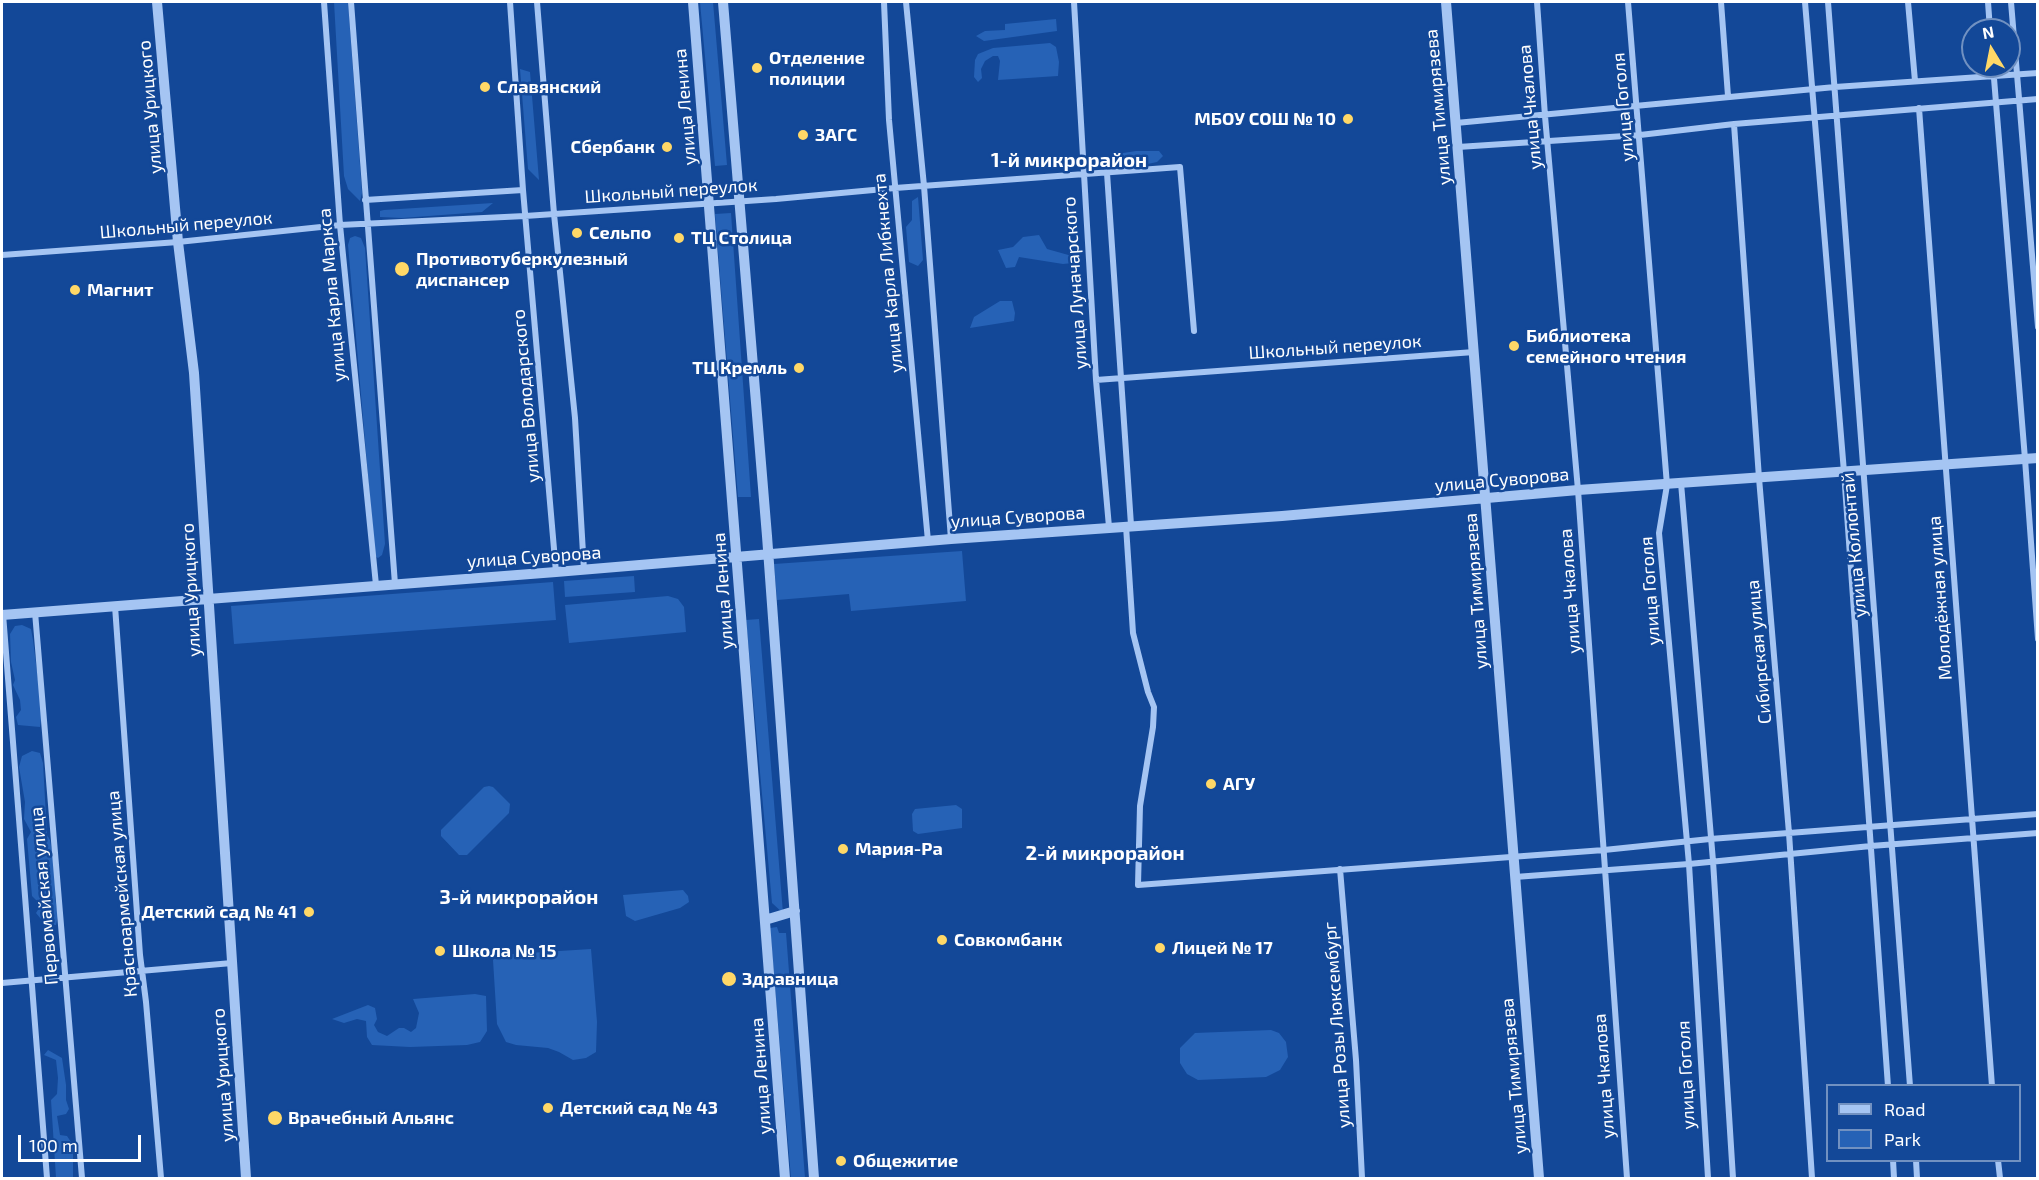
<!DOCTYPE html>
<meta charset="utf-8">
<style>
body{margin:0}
#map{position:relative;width:2039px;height:1180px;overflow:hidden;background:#134898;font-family:"Exo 2",sans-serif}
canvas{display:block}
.frame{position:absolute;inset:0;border:3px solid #fff;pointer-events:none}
.legend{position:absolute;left:1826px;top:1084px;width:195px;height:78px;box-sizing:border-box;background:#134898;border:2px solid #7191c1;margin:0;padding:8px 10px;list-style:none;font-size:18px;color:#fff}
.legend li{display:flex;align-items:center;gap:12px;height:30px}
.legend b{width:30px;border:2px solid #7191c1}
.north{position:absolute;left:1961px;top:18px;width:60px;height:60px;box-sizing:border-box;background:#134898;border:2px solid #7191c1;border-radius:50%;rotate:350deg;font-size:16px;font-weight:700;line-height:24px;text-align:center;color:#fff}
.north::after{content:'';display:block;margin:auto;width:21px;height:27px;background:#ffd867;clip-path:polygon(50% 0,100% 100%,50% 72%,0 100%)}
.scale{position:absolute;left:18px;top:1135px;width:123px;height:27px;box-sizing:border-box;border:3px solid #fff;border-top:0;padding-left:8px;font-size:18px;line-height:21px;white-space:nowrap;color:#fff;-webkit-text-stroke:4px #134898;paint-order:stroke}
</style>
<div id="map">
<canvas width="2039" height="1180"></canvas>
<div class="frame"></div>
<ul class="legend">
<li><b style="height:8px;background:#a5c5f3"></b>Road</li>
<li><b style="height:16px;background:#2662b6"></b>Park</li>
</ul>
<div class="north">N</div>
<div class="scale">100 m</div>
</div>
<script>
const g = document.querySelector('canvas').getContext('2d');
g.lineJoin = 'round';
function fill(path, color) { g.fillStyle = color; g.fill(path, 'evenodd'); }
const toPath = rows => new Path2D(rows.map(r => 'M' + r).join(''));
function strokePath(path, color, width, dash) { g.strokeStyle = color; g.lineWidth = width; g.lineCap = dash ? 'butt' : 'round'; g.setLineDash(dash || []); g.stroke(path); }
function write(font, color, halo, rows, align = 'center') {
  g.font = font + ' "Exo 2",sans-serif'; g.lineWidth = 5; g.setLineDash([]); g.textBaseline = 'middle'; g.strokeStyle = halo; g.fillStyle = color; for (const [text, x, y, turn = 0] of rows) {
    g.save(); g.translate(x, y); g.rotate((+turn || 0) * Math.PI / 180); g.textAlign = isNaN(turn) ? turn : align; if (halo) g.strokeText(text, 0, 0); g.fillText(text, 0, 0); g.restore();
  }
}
fill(toPath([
 [334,2,348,2,362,193,360,201,348,189,344,176],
 [700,2,713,2,727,165,715,166],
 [1056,19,1057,31,984,41,976,36,985,31,1005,30,1005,24],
 [1050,43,1056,47,1059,62,1058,76,998,80,1000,61,998,56,993,56,985,61,981,69,982,78,978,82,974,77,975,60,978,54,993,48],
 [520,69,530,72,539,180,528,169],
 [1136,151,1159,151,1163,156,1157,162,1143,165,1111,164,1111,157,1117,154],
 [918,197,923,260,918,266,909,262,906,227,912,220,912,201],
 [493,203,482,212,402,218,380,217,380,211,384,210],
 [731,213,751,497,738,497,715,214],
 [1039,235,1047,249,1072,256,1072,263,1063,264,1019,257,1015,267,1006,268,998,250,1013,247,1023,237],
 [355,236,361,238,365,248,385,544,382,555,378,558,375,556,348,245,350,238],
 [1000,301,1012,301,1015,313,1014,321,970,328,974,317],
 [962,551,966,601,851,611,849,594,777,600,774,564],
 [634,576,635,592,565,597,564,581],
 [553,582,556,620,234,644,231,606],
 [668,596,678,599,684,607,686,632,569,643,565,605],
 [759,619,783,913,772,903,746,620],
 [22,625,31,629,33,640,42,711,40,727,18,725,16,717,21,710,20,700,13,685,15,680,11,662,10,634,15,626],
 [32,751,40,753,43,763,47,835,50,840,56,875,55,898,58,916,56,925,45,924,36,913,41,905,32,896,27,839,31,832,24,819,25,802,19,767,22,756],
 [489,786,493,787,510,804,509,813,467,855,459,855,441,836,441,830,484,787],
 [956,805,962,809,962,828,918,834,913,831,912,814,915,809],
 [683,890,688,896,689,902,680,908,635,921,626,916,623,895],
 [777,927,779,933,786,933,805,1178,791,1178,770,928],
 [591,949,597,1022,596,1052,586,1058,573,1060,559,1052,548,1048,516,1045,506,1042,497,1024,493,960,497,955],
 [475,994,486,996,487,1031,480,1042,467,1045,410,1047,372,1045,367,1037,366,1021,357,1019,344,1023,332,1019,368,1005,375,1008,377,1019,374,1025,378,1032,387,1036,399,1028,404,1028,411,1032,416,1028,419,1013,413,999],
 [1271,1030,1279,1033,1286,1042,1288,1057,1280,1070,1266,1077,1198,1080,1187,1074,1180,1063,1180,1048,1195,1033],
 [48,1050,62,1058,66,1085,66,1100,69,1109,66,1114,57,1116,60,1135,67,1136,73,1145,73,1178,56,1178,51,1100,57,1094,58,1078,56,1060,44,1055]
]), '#2662b6');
strokePath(toPath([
 [324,2,340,225,376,585],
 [351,2,395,584],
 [510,2,523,190,556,572],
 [537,2,554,214,575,418,584,570],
 [884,2,889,120,928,541],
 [906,2,924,186,951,539],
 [1074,2,1096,380,1109,527],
 [1537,2,1545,116,1578,490,1627,1178],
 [1628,2,1667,485,1659,533,1689,864,1708,1178],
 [1721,2,1728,96],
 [1805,2,1844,472,1888,1086],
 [1828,2,1910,1086],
 [1908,2,1915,81],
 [1988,2,1990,30],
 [2011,2,2038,327],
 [1993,66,2025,459,2038,639],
 [1919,108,1992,1086],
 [1456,123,1835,87,2038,73],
 [1734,124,1759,478,1789,833,1812,1178],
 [1458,147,1640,135,1734,124,2038,99],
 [1107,173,1131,525],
 [365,200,523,190],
 [2,255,178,242,340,225,525,216,776,199,895,188,1180,167,1194,331],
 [1096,380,1474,352],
 [1681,483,1713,861,1733,1178],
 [1126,526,1133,633,1148,692,1154,707,1153,727,1140,806,1138,885,1604,850,1710,839,2038,814],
 [115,606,140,955,146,1002,161,1178],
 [35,612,82,1178],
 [3,614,47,1178],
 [1340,869,1356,1060,1362,1178],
 [1515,877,1689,864,1871,846,2038,833],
 [2,983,232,963],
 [1893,1160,1894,1178],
 [1916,1160,1917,1178],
 [1998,1160,2000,1178]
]), '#a5c5f3', 6);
strokePath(toPath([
 [157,2,178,242,194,373,246,1178],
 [693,2,785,1178],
 [723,2,767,536,814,1178],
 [1446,2,1539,1178],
 [2,615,556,572,951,539,1282,516,1578,490,2038,458],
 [765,920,795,911]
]), '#a5c5f3', 10);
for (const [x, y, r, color] of [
 [757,68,6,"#ffd867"],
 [485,87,6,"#ffd867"],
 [1348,119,6,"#ffd867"],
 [803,135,6,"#ffd867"],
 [667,147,6,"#ffd867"],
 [577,233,6,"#ffd867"],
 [679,238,6,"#ffd867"],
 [402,269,8,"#ffd867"],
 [75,290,6,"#ffd867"],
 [1514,346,6,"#ffd867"],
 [799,368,6,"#ffd867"],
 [1211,784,6,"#ffd867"],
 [843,849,6,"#ffd867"],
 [309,912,6,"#ffd867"],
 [942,940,6,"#ffd867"],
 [1160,948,6,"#ffd867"],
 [440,951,6,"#ffd867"],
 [729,979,8,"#ffd867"],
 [548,1108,6,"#ffd867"],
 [275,1118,8,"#ffd867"],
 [841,1161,6,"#ffd867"]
]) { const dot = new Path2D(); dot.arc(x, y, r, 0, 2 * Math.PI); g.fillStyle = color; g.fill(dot); strokePath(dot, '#134898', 2); }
write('bold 18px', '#fff', '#134898', [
 ["Отделение",769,58],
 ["полиции",769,79],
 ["Славянский",497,87],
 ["МБОУ СОШ № 10",1336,119,"right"],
 ["ЗАГС",815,135],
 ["Сбербанк",655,147,"right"],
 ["Сельпо",589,233],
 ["ТЦ Столица",691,238],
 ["Противотуберкулезный",416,259],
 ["диспансер",416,280],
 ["Магнит",87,290],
 ["Библиотека",1526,336],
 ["семейного чтения",1526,357],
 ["ТЦ Кремль",787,368,"right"],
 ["АГУ",1223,784],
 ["Мария-Ра",855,849],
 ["Детский сад № 41",297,912,"right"],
 ["Совкомбанк",954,940],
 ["Лицей № 17",1172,948],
 ["Школа № 15",452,951],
 ["Здравница",742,979],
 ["Детский сад № 43",560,1108],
 ["Врачебный Альянс",288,1118],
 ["Общежитие",853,1161]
], 'left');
write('18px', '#fff', '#134898', [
 ["улица Урицкого",150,107,-95],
 ["улица Ленина",685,107,-95],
 ["улица Тимирязева",1438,107,-95],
 ["улица Чкалова",1530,107,-95],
 ["улица Гоголя",1623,107,-95],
 ["Школьный переулок",671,191,-4],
 ["Школьный переулок",186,225,-5],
 ["улица Карла Либкнехта",888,273,-95],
 ["улица Луначарского",1075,283,-94],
 ["улица Карла Маркса",332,295,-95],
 ["Школьный переулок",1335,347,-4],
 ["улица Володарского",526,396,-95],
 ["улица Суворова",1502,480,-5],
 ["улица Суворова",1018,517,-4],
 ["улица Коллонтай",1854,545,-95],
 ["улица Суворова",534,557,-4],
 ["улица Урицкого",191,590,-93],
 ["улица Ленина",723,591,-94],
 ["улица Тимирязева",1476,591,-94],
 ["улица Чкалова",1570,591,-94],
 ["улица Гоголя",1650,591,-94],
 ["Молодёжная улица",1940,598,-94],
 ["Сибирская улица",1759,652,-95],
 ["Красноармейская улица",122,894,-95],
 ["Первомайская улица",44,896,-95],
 ["улица Розы Люксембург",1337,1025,-94],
 ["улица Урицкого",223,1075,-94],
 ["улица Гоголя",1686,1075,-93],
 ["улица Ленина",761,1076,-94],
 ["улица Тимирязева",1514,1076,-95],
 ["улица Чкалова",1604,1076,-94]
]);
write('bold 20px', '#fff', '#134898', [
 ["1-й микрорайон",1069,160],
 ["2-й микрорайон",1105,853],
 ["3-й микрорайон",519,897]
]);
</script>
